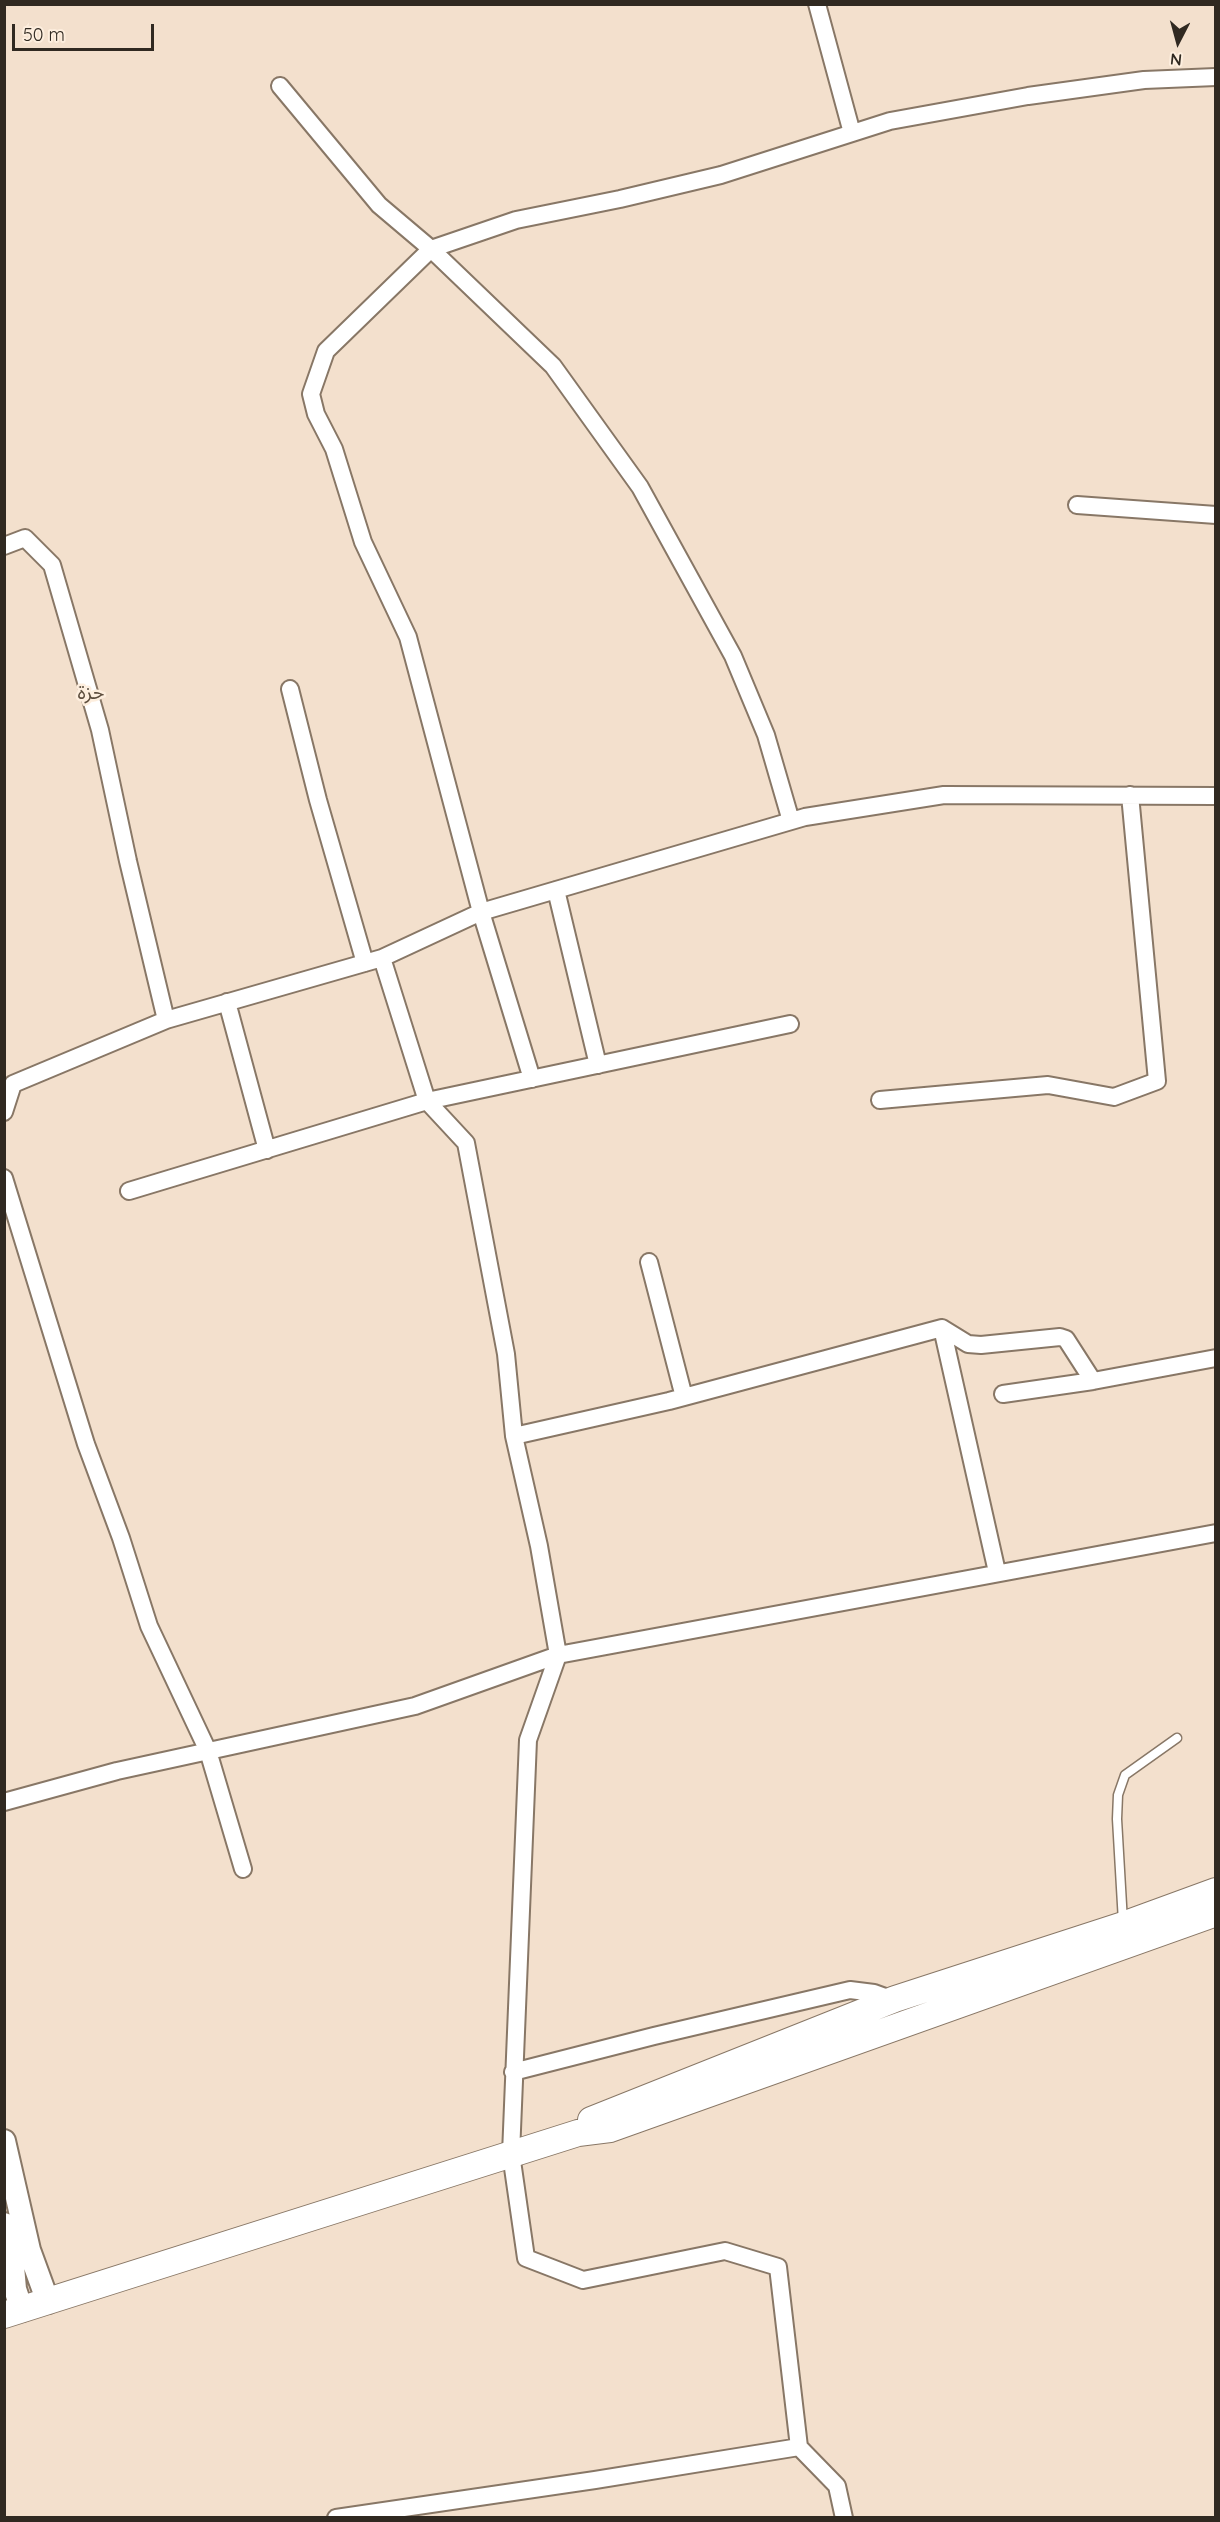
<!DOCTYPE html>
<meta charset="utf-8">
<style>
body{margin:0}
#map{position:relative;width:1220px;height:2522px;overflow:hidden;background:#f3e0cd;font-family:Quicksand,sans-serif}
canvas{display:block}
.frame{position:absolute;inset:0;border:6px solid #302921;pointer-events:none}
.north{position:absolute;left:1148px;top:12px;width:60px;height:60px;-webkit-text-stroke:4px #fdeede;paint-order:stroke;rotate:186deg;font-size:16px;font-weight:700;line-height:24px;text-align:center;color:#302921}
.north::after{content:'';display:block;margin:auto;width:21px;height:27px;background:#302921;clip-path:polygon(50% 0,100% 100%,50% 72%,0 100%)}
.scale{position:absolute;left:12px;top:24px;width:142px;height:27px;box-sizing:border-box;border:3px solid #302921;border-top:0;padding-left:8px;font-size:18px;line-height:21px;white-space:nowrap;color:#302921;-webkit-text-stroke:4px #fdeede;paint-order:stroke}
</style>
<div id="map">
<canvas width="1220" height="2522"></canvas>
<div class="frame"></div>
<div class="north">N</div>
<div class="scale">50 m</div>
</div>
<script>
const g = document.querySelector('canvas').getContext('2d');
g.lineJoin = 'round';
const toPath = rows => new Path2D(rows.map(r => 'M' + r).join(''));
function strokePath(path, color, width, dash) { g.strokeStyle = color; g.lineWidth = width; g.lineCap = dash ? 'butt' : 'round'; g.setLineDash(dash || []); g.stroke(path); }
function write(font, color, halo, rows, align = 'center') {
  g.font = font + ' Quicksand,"Noto Sans Arabic",sans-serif'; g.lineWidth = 5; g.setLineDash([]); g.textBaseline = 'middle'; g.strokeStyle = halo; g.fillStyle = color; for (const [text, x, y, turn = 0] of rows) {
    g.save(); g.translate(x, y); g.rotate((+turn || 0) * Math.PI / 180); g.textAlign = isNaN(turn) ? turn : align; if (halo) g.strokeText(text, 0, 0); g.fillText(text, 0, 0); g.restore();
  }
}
const lane = toPath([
 [1123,1922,1117,1819,1118,1795,1125,1775,1177,1738]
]);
const street = toPath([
 [817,4,852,133],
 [280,86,379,205,431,249,553,366,640,487,733,656,766,735,791,821],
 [1077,505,1216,515],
 [4,546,25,538,52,565,100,730,128,861,166,1020],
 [290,689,318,800,365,963],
 [556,890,598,1065],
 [382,958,427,1101,466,1143,506,1354,514,1436,539,1546,558,1655,528,1740,511,2154,526,2258,583,2280,725,2251,778,2267,799,2447],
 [227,1002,267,1150],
 [532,1079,481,912,408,637,363,542,334,449,316,414,311,394,326,351,431,249,516,220,620,199,721,175,890,121,1028,96,1144,80,1216,77],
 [880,1100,1048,1085,1114,1097,1157,1081,1130,795],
 [4,1112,13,1084,166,1020,382,958,481,912,805,817,944,795,1216,796],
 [4,1178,86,1444,121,1538,149,1626,208,1751,243,1869],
 [129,1191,427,1101,790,1024],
 [649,1262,684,1397],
 [942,1328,997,1572],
 [1003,1394,1093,1381,1216,1358],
 [514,1436,669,1401,942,1328,968,1344,981,1345,1060,1337,1066,1339,1093,1381],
 [4,1802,117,1771,415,1706,558,1655,1216,1533],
 [513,2072,654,2036,850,1990,874,1993,896,2001],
 [336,2518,595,2480,799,2447,837,2486,844,2518]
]);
const secondary = toPath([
 [4,2141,29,2250,48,2302],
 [4,2224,12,2255,15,2289,22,2310]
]);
const primary = toPath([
 [591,2120,895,1999,1123,1925,1216,1891],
 [4,2315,578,2133,610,2129,1216,1913]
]);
strokePath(lane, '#876', 11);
strokePath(street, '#876', 20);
strokePath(secondary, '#876', 26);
strokePath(primary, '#876', 28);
strokePath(lane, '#fff', 8);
strokePath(street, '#fff', 16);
strokePath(secondary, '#fff', 22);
strokePath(primary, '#fff', 26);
write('20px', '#5c4d3d', '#fdeede', [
 ["حزة",91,693]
]);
</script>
